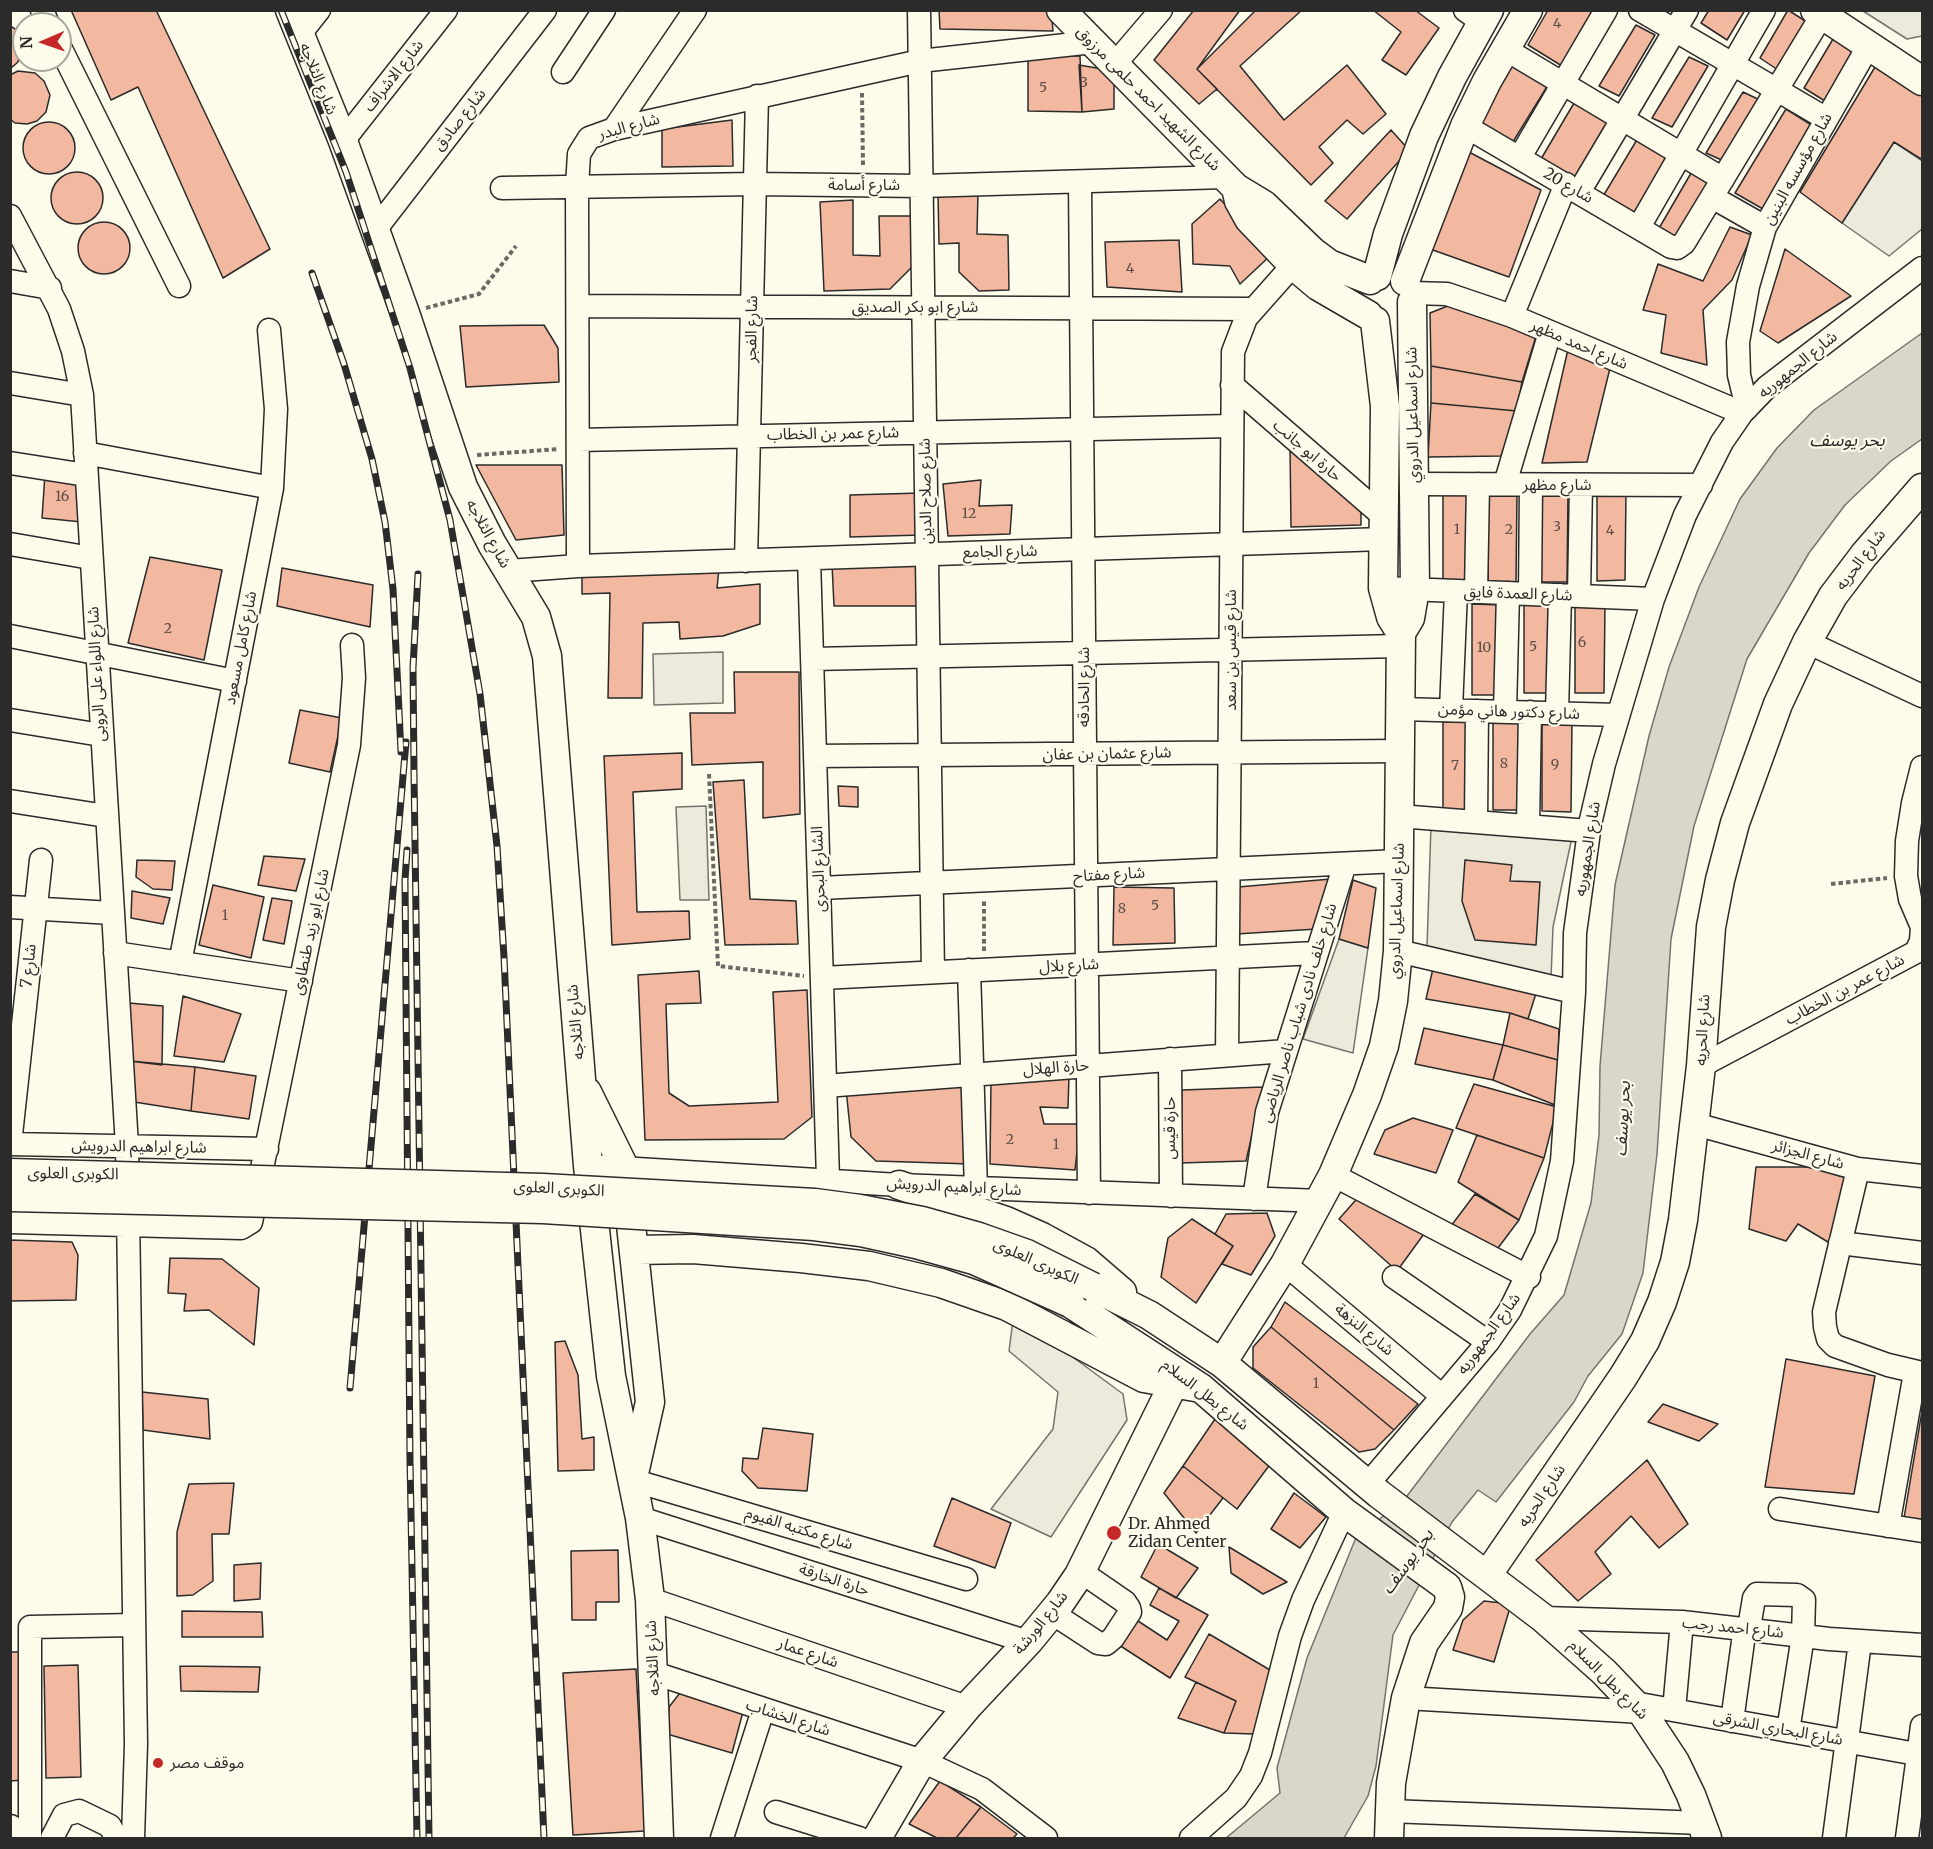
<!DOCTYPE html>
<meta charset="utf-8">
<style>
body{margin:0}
#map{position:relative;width:1933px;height:1849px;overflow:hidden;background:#fdfbea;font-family:Merriweather,serif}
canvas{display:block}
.frame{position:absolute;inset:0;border:12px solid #2b2b2b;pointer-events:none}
.north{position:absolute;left:12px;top:12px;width:60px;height:60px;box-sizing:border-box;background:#fdfbea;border:2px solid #a9a89e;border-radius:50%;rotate:268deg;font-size:16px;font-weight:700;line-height:24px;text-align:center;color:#2b2b2b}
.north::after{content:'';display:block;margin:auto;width:21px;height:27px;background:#c62828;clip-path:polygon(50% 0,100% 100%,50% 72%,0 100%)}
</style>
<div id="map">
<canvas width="1933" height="1849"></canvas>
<div class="frame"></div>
<div class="north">N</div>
</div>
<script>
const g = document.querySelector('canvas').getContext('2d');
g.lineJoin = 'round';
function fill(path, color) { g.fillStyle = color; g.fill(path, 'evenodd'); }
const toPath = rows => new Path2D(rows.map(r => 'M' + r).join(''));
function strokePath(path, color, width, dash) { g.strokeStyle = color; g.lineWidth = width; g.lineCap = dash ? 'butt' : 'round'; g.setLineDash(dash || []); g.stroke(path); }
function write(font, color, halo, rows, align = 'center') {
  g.font = font + ' Merriweather,"Noto Sans Arabic",serif'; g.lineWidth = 4.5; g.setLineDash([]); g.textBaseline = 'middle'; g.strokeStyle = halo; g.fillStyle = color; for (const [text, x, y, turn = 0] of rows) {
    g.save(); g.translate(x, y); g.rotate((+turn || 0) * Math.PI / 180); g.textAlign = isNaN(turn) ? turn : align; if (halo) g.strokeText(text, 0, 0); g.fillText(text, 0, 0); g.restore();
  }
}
const green = toPath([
 [1863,11,1922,11,1922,36,1907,39,1863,11],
 [1894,142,1922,161,1922,229,1889,256,1842,223,1894,142],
 [723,652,723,703,654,705,653,654,723,652],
 [706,806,709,900,680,900,676,807,706,806],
 [1431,825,1572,837,1553,927,1551,978,1427,947,1431,825],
 [1339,939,1368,948,1353,1053,1303,1039,1339,939],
 [1013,1320,1070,1355,1123,1394,1127,1420,1051,1537,991,1509,1053,1429,1058,1392,1009,1351,1013,1320]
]);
fill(green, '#ecebdb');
strokePath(green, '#74746e', 1.5);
const water = toPath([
 [1922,333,1922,439,1891,461,1845,505,1809,553,1747,659,1694,826,1671,939,1657,1154,1643,1273,1622,1334,1588,1376,1574,1402,1496,1502,1478,1490,1452,1522,1393,1635,1376,1766,1368,1796,1344,1838,1226,1838,1280,1793,1277,1768,1307,1658,1355,1540,1407,1496,1530,1334,1564,1295,1591,1203,1599,1135,1600,1066,1615,885,1649,736,1669,667,1699,587,1740,499,1777,448,1814,410,1922,333]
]);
fill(water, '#d8d7c9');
strokePath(water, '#74746e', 1.5);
const building = toPath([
 [71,10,156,10,270,249,223,278,138,87,111,100,71,10],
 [939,10,1051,10,1053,31,940,29,939,10],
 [1194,10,1240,10,1197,69,1217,89,1199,104,1154,60,1194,10],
 [1256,10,1302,10,1240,66,1284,120,1347,65,1386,114,1363,134,1347,120,1319,147,1333,163,1311,185,1197,69,1256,10],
 [1373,10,1415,10,1439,28,1406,75,1382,60,1401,32,1373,10],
 [1548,10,1597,10,1562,66,1528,45,1548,10],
 [1709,10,1745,10,1727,40,1701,23,1709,10],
 [1788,10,1810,24,1781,72,1760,58,1788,10],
 [1636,25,1655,35,1619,96,1599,86,1636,25],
 [10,26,17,30,22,44,18,62,10,69,10,26],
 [1833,39,1854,53,1825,101,1804,88,1833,39],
 [1028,56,1080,56,1082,112,1028,111,1028,56],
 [1689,57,1708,66,1672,127,1652,118,1689,57],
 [1513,62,1548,85,1511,145,1477,123,1513,62],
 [1878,62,1922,88,1922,157,1921,159,1894,142,1842,223,1800,192,1878,62],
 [1079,65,1114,71,1114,109,1082,112,1079,65],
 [18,71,35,73,44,81,50,95,46,112,37,121,27,124,15,123,10,119,10,75,18,71],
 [1743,92,1762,101,1726,162,1706,153,1743,92],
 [1577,98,1612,120,1576,181,1541,159,1577,98],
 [1786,109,1813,126,1763,209,1735,193,1786,109],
 [732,120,733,166,662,167,662,129,732,120],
 '23 148a26 26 0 1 1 52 0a26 26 0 1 1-52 0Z',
 [1391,130,1409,150,1347,219,1325,201,1391,130],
 [1638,138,1670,157,1634,217,1602,198,1638,138],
 [1467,151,1541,190,1509,277,1430,249,1467,151],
 [1694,168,1713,179,1677,242,1658,230,1694,168],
 '51 198a26 26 0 1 1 52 0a26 26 0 1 1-52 0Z',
 [978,192,977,234,1008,235,1009,290,979,291,959,272,959,243,939,244,938,194,978,192],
 [1220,199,1271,255,1240,284,1230,266,1193,264,1192,224,1220,199],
 [853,200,853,255,880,256,879,216,919,216,919,260,890,289,824,291,820,202,853,200],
 '78 248a26 26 0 1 1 52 0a26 26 0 1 1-52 0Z',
 [1730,227,1752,235,1732,280,1703,310,1707,365,1661,353,1666,315,1643,310,1658,264,1703,281,1730,227],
 [1179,240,1182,292,1107,287,1105,242,1179,240],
 [1785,249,1851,296,1778,343,1760,331,1785,249],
 [1463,300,1537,333,1522,382,1431,366,1430,313,1463,300],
 [544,325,558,348,559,382,466,387,460,326,544,325],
 [1569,345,1611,364,1587,462,1542,463,1569,345],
 [1431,366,1522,382,1517,411,1431,403,1431,366],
 [1431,403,1517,411,1501,456,1428,457,1431,403],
 [1290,448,1361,512,1361,525,1291,527,1290,448],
 [476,465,562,465,564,535,516,540,476,465],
 [45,474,84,480,82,522,42,518,45,474],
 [981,480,979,506,1012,505,1010,534,948,536,943,484,981,480],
 [1443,489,1472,489,1471,580,1443,580,1443,489],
 [1597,490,1626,490,1625,580,1597,581,1597,490],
 [1488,491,1517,491,1516,582,1488,582,1488,491],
 [1538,492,1568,492,1567,582,1539,582,1538,492],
 [921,493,922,535,850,537,850,495,921,493],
 [150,557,222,570,204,660,128,643,150,557],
 [920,563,921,606,834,606,832,564,920,563],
 [282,568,373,585,370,627,277,606,282,568],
 [719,569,717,588,760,584,760,624,723,636,680,639,679,622,643,623,642,698,608,698,610,593,582,594,582,572,719,569],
 [1524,603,1554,603,1552,693,1524,693,1524,603],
 [1575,603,1605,603,1604,693,1575,693,1575,603],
 [1472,604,1501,605,1501,695,1472,695,1472,604],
 [734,672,799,672,800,814,763,818,763,762,692,765,690,713,735,713,734,672],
 [300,710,342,718,330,772,289,763,300,710],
 [1493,720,1523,720,1522,810,1493,810,1493,720],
 [1542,721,1572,721,1571,812,1542,811,1542,721],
 [1443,722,1473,722,1472,812,1443,813,1443,722],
 [682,753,682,789,633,792,637,912,689,911,690,939,612,945,604,756,682,753],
 [744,780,750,899,796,901,798,944,725,945,713,782,744,780],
 [838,786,858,787,858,807,839,806,838,786],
 [264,856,305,859,296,891,258,885,264,856],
 [137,860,175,861,172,890,153,889,136,877,137,860],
 [1465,860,1512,865,1510,881,1540,882,1536,945,1475,940,1462,901,1465,860],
 [1331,879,1317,929,1236,934,1238,887,1331,879],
 [1353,880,1376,888,1368,948,1339,939,1353,880],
 [213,885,264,897,251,958,199,945,213,885],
 [1114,887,1174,888,1175,943,1113,945,1114,887],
 [132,891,170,898,163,924,131,918,132,891],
 [272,898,292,901,284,944,263,940,272,898],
 [1434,964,1537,990,1528,1019,1510,1013,1426,999,1434,964],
 [699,971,701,1003,666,1004,669,1093,689,1106,778,1102,773,992,807,990,812,1117,784,1139,645,1140,638,975,699,971],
 [183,996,241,1014,224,1062,174,1056,183,996],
 [129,1003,163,1006,162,1065,130,1061,129,1003],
 [1510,1013,1559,1029,1558,1060,1503,1045,1510,1013],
 [1424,1028,1503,1045,1493,1080,1415,1064,1424,1028],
 [1503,1045,1558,1060,1555,1105,1493,1080,1503,1045],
 [130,1061,195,1067,191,1111,128,1101,130,1061],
 [195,1067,256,1076,249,1119,191,1111,195,1067],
 [1069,1075,1068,1108,1040,1107,1044,1124,1080,1124,1075,1170,990,1164,991,1080,1069,1075],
 [971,1083,971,1164,876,1161,851,1137,846,1089,971,1083],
 [1474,1084,1557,1107,1544,1158,1456,1128,1474,1084],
 [1263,1087,1246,1161,1180,1163,1182,1090,1263,1087],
 [1413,1118,1453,1130,1436,1173,1374,1154,1385,1130,1413,1118],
 [1477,1135,1544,1158,1519,1220,1458,1182,1477,1135],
 [1756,1167,1811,1167,1853,1180,1833,1245,1798,1224,1786,1241,1749,1229,1756,1167],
 [1362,1193,1429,1227,1397,1271,1339,1219,1362,1193],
 [1475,1194,1519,1220,1495,1252,1451,1226,1475,1194],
 [1267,1213,1275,1236,1251,1275,1222,1264,1233,1246,1215,1234,1226,1214,1267,1213],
 [1192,1219,1233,1246,1196,1303,1161,1277,1168,1238,1192,1219],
 [10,1240,72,1242,78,1255,76,1300,10,1301,10,1240],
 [170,1258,222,1259,259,1288,254,1345,209,1310,184,1311,186,1294,168,1293,170,1258],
 [1285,1302,1418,1404,1394,1430,1271,1327,1285,1302],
 [1271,1327,1394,1430,1375,1449,1359,1452,1253,1368,1253,1347,1271,1327],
 [565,1341,578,1375,582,1439,594,1437,594,1470,558,1471,555,1342,565,1341],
 [1786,1359,1875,1376,1854,1494,1765,1487,1786,1359],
 [142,1392,208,1399,210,1439,143,1430,142,1392],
 [1663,1404,1718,1424,1699,1441,1648,1422,1663,1404],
 [1922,1411,1922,1519,1904,1518,1922,1411],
 [1215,1419,1271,1463,1237,1509,1183,1466,1215,1419],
 [763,1428,813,1434,807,1491,758,1488,742,1471,743,1458,758,1459,763,1428],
 [1647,1460,1688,1524,1659,1548,1631,1516,1595,1552,1611,1574,1578,1601,1536,1560,1647,1460],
 [1183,1466,1223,1498,1196,1533,1164,1493,1183,1466],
 [234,1483,229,1534,212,1534,213,1581,193,1595,177,1596,177,1532,189,1484,234,1483],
 [1294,1493,1326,1517,1300,1548,1271,1529,1294,1493],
 [952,1498,1011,1523,995,1568,934,1546,952,1498],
 [1158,1544,1198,1568,1176,1598,1141,1577,1158,1544],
 [1229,1547,1287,1582,1263,1594,1231,1573,1229,1547],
 [618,1550,619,1602,596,1602,596,1620,572,1620,571,1551,618,1550],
 [261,1563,260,1599,234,1601,234,1565,261,1563],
 [1159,1588,1208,1615,1170,1678,1119,1645,1135,1619,1167,1640,1179,1621,1150,1605,1159,1588],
 [1484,1601,1511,1604,1494,1662,1453,1650,1463,1620,1484,1601],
 [182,1611,262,1612,263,1637,182,1637,182,1611],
 [1209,1634,1270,1670,1254,1734,1224,1733,1236,1701,1185,1677,1209,1634],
 [10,1652,20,1652,23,1780,10,1781,10,1652],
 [78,1665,81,1777,46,1778,44,1666,78,1665],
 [180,1666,260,1667,258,1692,181,1691,180,1666],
 [636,1669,645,1831,573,1835,563,1673,636,1669],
 [1196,1682,1236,1701,1224,1733,1178,1718,1196,1682],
 [683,1689,744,1708,732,1753,667,1734,669,1707,683,1689],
 [940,1781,981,1807,956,1838,937,1838,909,1824,940,1781],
 [981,1807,1017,1834,1013,1838,956,1838,981,1807]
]);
fill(building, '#f2b8a0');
strokePath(building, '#2b2b2b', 1.5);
const minor = toPath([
 [42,10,48,24],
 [919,10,933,972],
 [1465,10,1482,22],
 [1640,10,1825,118],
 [300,34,319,10],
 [60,47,179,286],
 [1505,49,1723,179],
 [1114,65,1161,10],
 [563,72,604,10],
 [1465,126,1671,247,1677,248,1684,243,1822,15],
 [614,129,695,10],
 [343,141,446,10],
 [1520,157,1606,10],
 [1080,182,1089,1193],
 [502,188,755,184,922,186,1225,177],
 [1579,192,1687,10],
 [1712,197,1765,227],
 [10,216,59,309,73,351,82,395,127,1146,136,1744,133,1838],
 [1639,227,1764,10],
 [375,230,545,10],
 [10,281,50,288],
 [1412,293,1447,294,1512,316,1742,413],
 [578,306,1252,309],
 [1512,316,1566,184],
 [10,383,82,395],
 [1232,385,1383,516],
 [1747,408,1739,375,1738,342,1748,286,1765,227,1869,45],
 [578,440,1231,426],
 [85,453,272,488],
 [10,463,86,475],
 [1414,484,1701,485],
 [1505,484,1550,332],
 [10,544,91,558],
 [809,559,828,1179],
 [746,561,757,96],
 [578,566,577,186,579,154,589,138,614,129,920,61,1093,42],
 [509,571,578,566,1383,539],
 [1383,588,1653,599],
 [1476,592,1478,484],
 [1530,594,1531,485],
 [1579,596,1581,485],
 [10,636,235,681],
 [1807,642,1922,696],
 [813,659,1400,646],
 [1400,709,1618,715],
 [1451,710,1456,591],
 [1505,712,1508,593],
 [1557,713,1560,595],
 [10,720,101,735],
 [815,756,1399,751],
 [10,801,106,816],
 [1399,816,1589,831],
 [1476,822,1477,711],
 [1528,826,1530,712],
 [820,888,1399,861],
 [10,907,112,913],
 [1398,951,1574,992],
 [115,953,301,981],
 [180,963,272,488,276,409,269,330],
 [969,970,976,1189],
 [822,978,1315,953],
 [1227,1055,1233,352,1246,318,1293,265],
 [1170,1059,1171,1196],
 [1701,1066,1916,952,1921,941,1922,927,1910,899,1906,876,1907,841,1913,803,1922,767],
 [825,1086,1286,1051],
 [1695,1124,1858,1169,1922,1176],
 [10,1144,41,860],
 [10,1144,267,1149],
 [588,1166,899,1185,1321,1201],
 [1858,1169,1824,1312,1825,1327,1828,1339,1835,1346,1888,1365,1922,1373],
 [1333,1175,1529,1277],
 [1254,1199,1267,1112,1345,864],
 [10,1222,241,1228,251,1222,349,745,354,678,352,645],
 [1840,1243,1922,1253],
 [1285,1264,1442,1396],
 [1394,1277,1488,1342],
 [632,1480,966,1579],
 [1368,1484,1488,1342,1510,1310,1546,1236,1562,1161,1574,992,1575,933,1590,824,1604,764,1653,599,1685,515,1722,442,1742,413,1767,387,1922,268],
 [1780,1509,1922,1531],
 [640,1518,1028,1642],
 [1888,1526,1915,1373],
 [650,1599,967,1707],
 [1052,1613,1098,1643,1106,1644,1113,1638,1130,1612,1129,1608,1125,1602,1080,1571],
 [1543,1618,1682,1622,1829,1639,1922,1645],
 [1749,1628,1754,1598,1757,1594,1797,1595,1804,1600,1803,1636,1788,1731],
 [654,1673,922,1761,982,1789,1046,1838],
 [1406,1698,1642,1712],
 [1634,1703,1922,1755],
 [1674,1710,1682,1622],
 [1732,1721,1745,1627],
 [1389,1811,1702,1823],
 [776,1812,859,1838],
 [30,1838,30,1627,134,1625],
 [52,1838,64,1815,79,1811,110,1826,116,1838],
 [722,1838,763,1710],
 [1191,1838,1236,1798,1251,1776,1260,1753,1290,1636,1303,1600,1344,1512],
 [1834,1838,1860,1642],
 [1907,1838,1922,1726]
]);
const major = toPath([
 [290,10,343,141,405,313,463,487,492,544,536,617,547,656,588,1166,611,1376,640,1518,650,1599,659,1838],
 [1061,10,1236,188,1264,205,1313,252,1329,264,1370,280],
 [1815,10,1922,81],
 [1236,188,1239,201,1249,219,1293,265,1318,286,1368,315],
 [1377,276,1388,234,1424,136,1452,77,1489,10],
 [1405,281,1465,126,1487,81,1528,10],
 [1375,321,1385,406,1383,588,1391,617,1401,633],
 [587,1092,625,1169,650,1402,635,1469],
 [899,1185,1006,1221,1042,1237,1086,1261,1122,1292],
 [635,1250,693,1249,801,1258,869,1266,941,1283,1007,1306,1144,1378,1195,1387],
 [1093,1287,1149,1315,1222,1363,1379,1494,1543,1618,1604,1672,1642,1712,1675,1762,1691,1795,1707,1838],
 [1070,1303,1201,1388,1344,1512,1447,1587,1450,1597,1448,1608,1424,1643,1406,1698,1391,1783,1389,1838],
 [1222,1363,1285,1264,1333,1175,1367,1095,1384,1046,1393,1001,1398,951,1401,633,1410,618,1415,589,1412,302],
 [1488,1574,1623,1377,1645,1341,1662,1302,1675,1262,1683,1220,1701,1066,1711,927,1720,880,1735,823,1778,704,1807,642,1833,596,1864,555,1922,488],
 [10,1829,22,1838],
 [877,1838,922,1761,967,1707,1028,1642,1060,1603,1079,1575,1173,1385]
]);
strokePath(minor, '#2b2b2b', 25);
strokePath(major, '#2b2b2b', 31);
strokePath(toPath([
 [862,93,863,166],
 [426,308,479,294,516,246],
 [477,455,559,449],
 [709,774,718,966,804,976],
 [1831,884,1887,878],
 [984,951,984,899]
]), '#6a6964', 4, [4.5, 3]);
strokePath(minor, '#fdfbea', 22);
strokePath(major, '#fdfbea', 28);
const rail = toPath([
 [281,10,346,172,410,368,450,520,480,694,497,846,504,957,544,1838],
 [312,273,344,364,372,459,385,522,393,589,401,752],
 [418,574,413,668,414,773,429,1838],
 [407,850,405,880,410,1460,417,1838],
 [350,1388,406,742]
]);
strokePath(rail, '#2b2b2b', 7);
strokePath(rail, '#fdfbea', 4.5, [14]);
const majorBridge = toPath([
 [10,1173,543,1188,815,1203,860,1209,922,1221,979,1237,1027,1254,1093,1287],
 [10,1197,543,1209,814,1226,861,1232,916,1244,974,1260,1070,1303]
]);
strokePath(majorBridge, '#2b2b2b', 31, []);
strokePath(majorBridge, '#fdfbea', 28);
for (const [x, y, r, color] of [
 [1114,1533,8,"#c62828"],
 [158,1763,6,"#c62828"]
]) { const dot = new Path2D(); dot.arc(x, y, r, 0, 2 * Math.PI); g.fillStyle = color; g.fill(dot); strokePath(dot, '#fdfbea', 2); }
write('14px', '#5d4e48', null, [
 ["4",1557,24],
 ["3",1084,83],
 ["5",1043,88],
 ["4",1130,269],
 ["16",62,497],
 ["12",969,514],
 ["3",1557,527],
 ["1",1457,530],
 ["2",1509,530],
 ["4",1610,531],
 ["2",168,629],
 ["6",1582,643],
 ["5",1533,647],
 ["10",1484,648],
 ["8",1504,764],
 ["9",1555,765],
 ["7",1455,766],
 ["5",1155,906],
 ["8",1122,909],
 ["1",225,916],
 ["2",1010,1140],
 ["1",1056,1145],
 ["1",1316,1384]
]);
write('16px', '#2b2b2b', '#fdfbea', [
 ["شارع الاشراف",394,76,-52],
 ["شارع الثلاجه",318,79,68],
 ["شارع الشهيد احمد حلمى مرزوق",1148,99,45],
 ["شارع صادق",460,120,-52],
 ["شارع البدر",629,127,-15],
 ["شارع مؤسسه البنين",1798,169,-61],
 ["شارع أسامة",864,185],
 ["شارع 20",1568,186,30],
 ["شارع ابو بكر الصديق",915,307],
 ["شارع الفجر",752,329,-89],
 ["شارع احمد مظهر",1579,345,23],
 ["شارع الجمهوريه",1798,365,-39],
 ["شارع اسماعيل الدروي",1413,415,-91],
 ["شارع عمر بن الخطاب",833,434,-1],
 ["حارة ابو جانب",1307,451,41],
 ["شارع مظهر",1557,485],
 ["شارع صلاح الدين",926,491,-91],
 ["شارع الثلاجه",488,534,61],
 ["شارع الجامع",1000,552,-1],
 ["شارع الحريه",1861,560,-53],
 ["شارع العمدة فايق",1518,594,2],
 ["شارع كامل مسعود",241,648,-79],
 ["شارع قيس بن سعد",1231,650,-90],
 ["شارع اللواء على الروبى",97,674,-93],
 ["شارع الحادقه",1084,687,-90],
 ["شارع دكتور هاني مؤمن",1509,712,2],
 ["شارع عثمان بن عفان",1107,754,-1],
 ["شارع الجمهوريه",1588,849,-81],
 ["الشارع البحرى",819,869,-92],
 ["شارع مفتاح",1109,875,-3],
 ["شارع اسماعيل الدروي",1397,911,-88],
 ["شارع ابو زيد طنطاوى",311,932,-78],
 ["شارع 7",29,966,-84],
 ["شارع بلال",1069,966,-3],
 ["شارع عمر بن الخطاب",1845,990,-28],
 ["شارع خلف نادى شباب ناصر الرياضى",1299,1013,-73],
 ["شارع الثلاجه",576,1022,-95],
 ["شارع الحريه",1703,1030,-87],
 ["حارة الهلال",1056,1068,-4],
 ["حارة قيس",1170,1128,-90],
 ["شارع ابراهيم الدرويش",139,1147,1],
 ["شارع الجزائر",1808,1155,15],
 ["الكوبرى العلوى",73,1174,1],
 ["شارع ابراهيم الدرويش",954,1187,3],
 ["الكوبرى العلوى",559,1189,3],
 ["الكوبرى العلوى",1036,1262,24],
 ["شارع النزهة",1364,1330,40],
 ["شارع الجمهوريه",1489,1334,-54],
 ["شارع بطل السلام",1205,1395,38],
 ["شارع الحريه",1542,1496,-56],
 ["شارع مكتبه الفيوم",799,1529,17],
 ["حارة الخارقة",834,1580,18],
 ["شارع الورشة",1041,1623,-51],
 ["شارع احمد رجب",1733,1628,6],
 ["شارع عمار",808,1653,19],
 ["شارع الثلاجه",653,1658,-93],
 ["شارع بطل السلام",1608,1680,45],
 ["شارع الخشاب",788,1718,18],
 ["شارع البحاري الشرقى",1778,1729,10]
]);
write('16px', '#2b2b2b', '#fdfbea', [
 ["Dr. Ahmed",1128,1524],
 ["Zidan Center",1128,1542],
 ["موقف مصر",170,1763]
], 'left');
write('italic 18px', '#2b2b2b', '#fdfbea', [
 ["بحر يوسف",1847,441],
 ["بحر يوسف",1623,1119,-87],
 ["بحر يوسف",1408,1562,-54]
]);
</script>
